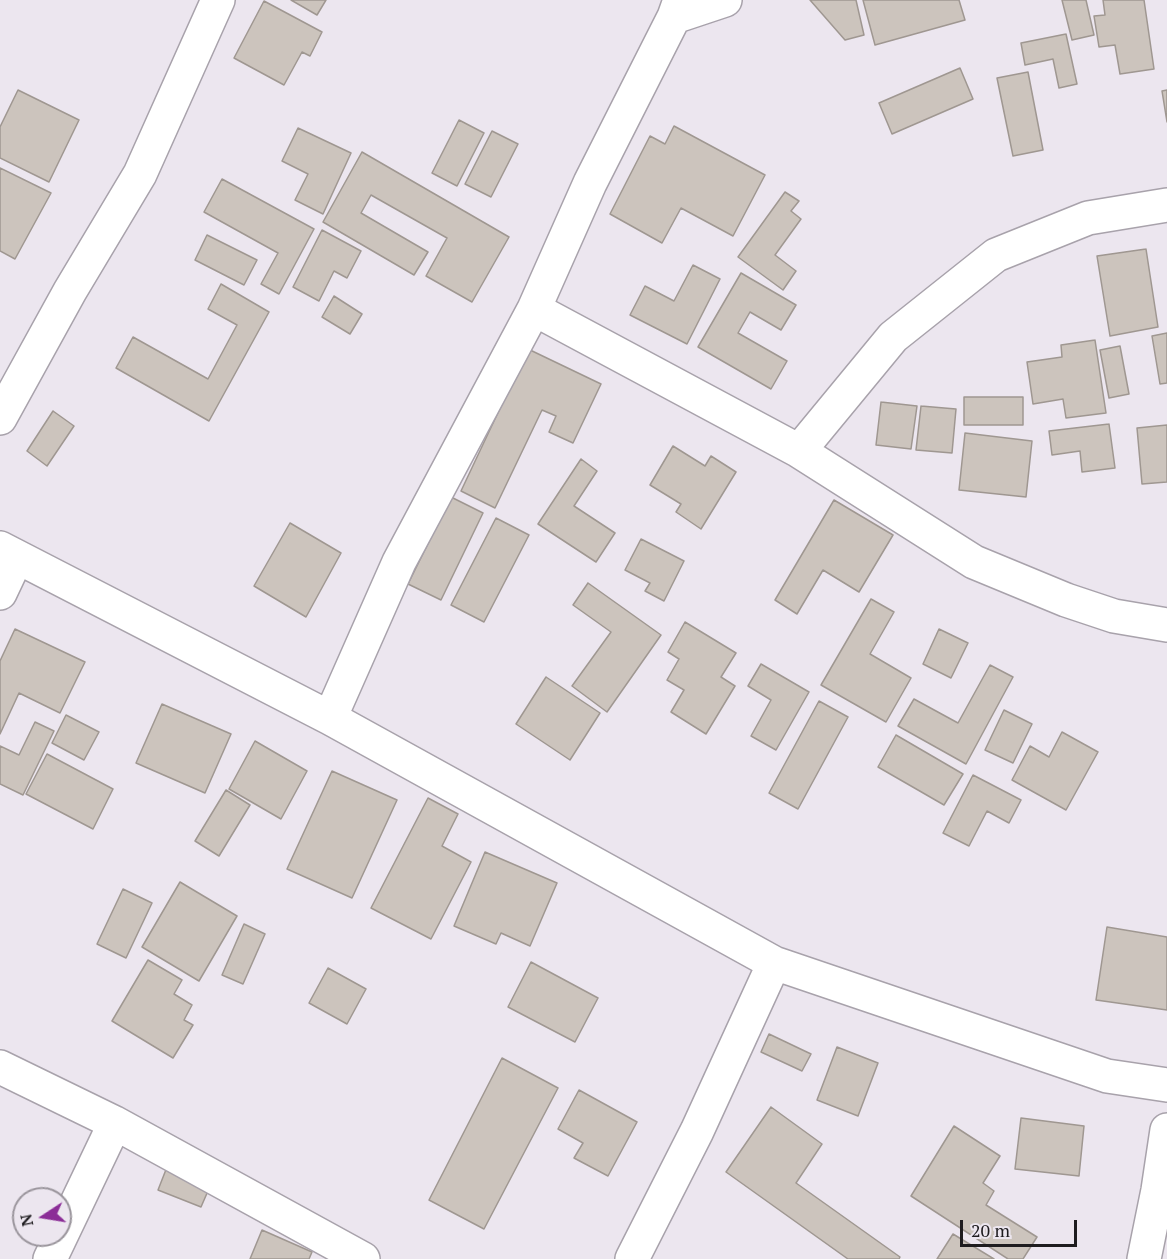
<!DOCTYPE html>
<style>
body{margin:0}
#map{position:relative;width:1167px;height:1259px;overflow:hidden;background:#ece6ef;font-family:"PT Serif",serif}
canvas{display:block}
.north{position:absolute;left:12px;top:1187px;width:60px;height:60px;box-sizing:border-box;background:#ece6ef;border:2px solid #9a959c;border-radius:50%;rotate:258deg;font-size:16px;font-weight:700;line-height:24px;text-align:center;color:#1e1c1f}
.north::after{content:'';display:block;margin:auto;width:21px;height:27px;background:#8b2d97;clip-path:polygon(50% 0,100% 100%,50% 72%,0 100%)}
.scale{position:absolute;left:960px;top:1220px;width:117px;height:27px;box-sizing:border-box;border:3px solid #1e1c1f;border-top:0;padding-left:8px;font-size:18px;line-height:21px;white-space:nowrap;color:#1e1c1f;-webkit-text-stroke:4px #ece6ef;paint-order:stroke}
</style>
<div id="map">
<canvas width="1167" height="1259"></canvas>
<div class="north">N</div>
<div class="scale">20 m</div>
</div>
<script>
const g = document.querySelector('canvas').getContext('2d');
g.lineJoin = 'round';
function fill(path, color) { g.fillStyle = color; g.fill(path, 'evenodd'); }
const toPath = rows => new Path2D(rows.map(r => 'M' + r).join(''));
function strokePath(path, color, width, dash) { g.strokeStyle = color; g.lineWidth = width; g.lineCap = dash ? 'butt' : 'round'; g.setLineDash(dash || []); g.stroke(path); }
const building = toPath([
 [291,0,326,0,317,15,291,0],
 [810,0,856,0,864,35,845,40,810,0],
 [863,0,959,0,965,20,875,45,863,0],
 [1062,0,1086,0,1094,35,1072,40,1062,0],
 [1103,0,1144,0,1154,69,1120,74,1115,45,1099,47,1094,16,1105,15,1103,0],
 [264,1,322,32,310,56,302,52,284,85,234,58,264,1],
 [1066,34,1077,84,1059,88,1053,59,1025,65,1021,43,1066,34],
 [960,68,973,99,892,134,879,103,960,68],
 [1028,72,1043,150,1013,156,997,78,1028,72],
 [18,90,79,120,49,182,0,158,0,127,18,90],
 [1167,90,1167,122,1162,91,1167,90],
 [459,120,484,133,457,186,432,173,459,120],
 [674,126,765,175,733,236,681,208,662,243,610,214,650,136,665,144,674,126],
 [298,128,351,153,323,214,295,200,308,174,282,161,298,128],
 [492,131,518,144,491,197,465,184,492,131],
 [362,152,509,237,472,302,426,276,447,238,371,195,361,213,428,252,414,275,323,222,362,152],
 [0,168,51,193,15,259,0,251,0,168],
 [222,179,314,229,279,294,261,284,278,253,204,212,222,179],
 [785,192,799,201,791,211,801,219,775,255,796,271,783,290,738,257,785,192],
 [322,230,361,251,347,278,334,271,319,301,293,287,322,230],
 [207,235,257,260,244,285,195,260,207,235],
 [1146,249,1158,327,1110,336,1097,256,1146,249],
 [693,265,720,279,687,344,630,315,645,286,674,301,693,265],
 [741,273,796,305,781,330,750,312,738,333,787,361,771,389,698,347,741,273],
 [221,284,269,312,209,421,116,368,133,337,208,379,237,325,208,309,221,284],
 [334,296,362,314,350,334,322,317,334,296],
 [1167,333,1167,383,1160,384,1152,336,1167,333],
 [1095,340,1106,413,1066,418,1063,399,1033,404,1027,362,1062,357,1061,345,1095,340],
 [1120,346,1129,394,1109,398,1100,350,1120,346],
 [528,349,601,384,573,443,549,432,556,416,542,410,495,508,461,491,528,349],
 [964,397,1023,397,1023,425,964,425,964,397],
 [881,402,917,406,911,449,876,445,881,402],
 [921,406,956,409,952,453,916,450,921,406],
 [53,411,74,426,47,466,27,451,53,411],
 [1109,424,1115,468,1082,472,1080,451,1052,455,1049,431,1109,424],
 [1167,425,1167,482,1142,484,1137,428,1167,425],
 [965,433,1032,441,1026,497,959,490,965,433],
 [673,446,705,466,711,456,736,472,701,529,676,512,681,504,650,485,673,446],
 [581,459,597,471,574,506,615,533,596,562,538,524,581,459],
 [451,497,483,513,441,600,408,584,451,497],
 [834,500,893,535,859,592,823,570,797,614,775,600,834,500],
 [496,518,529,535,484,622,451,605,496,518],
 [290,523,341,553,306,617,254,586,290,523],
 [641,539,684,561,664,601,645,591,650,583,625,570,641,539],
 [588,583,661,635,607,712,572,686,611,632,573,605,588,583],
 [871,599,894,612,870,654,911,678,886,722,821,685,871,599],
 [685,622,736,653,721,677,735,686,706,734,671,712,684,690,667,680,679,659,668,652,685,622],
 [15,629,85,662,60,713,19,693,0,734,0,661,15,629],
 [939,629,968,643,951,678,923,664,939,629],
 [761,664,809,692,776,750,751,736,771,700,748,686,761,664],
 [990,665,1013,677,966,764,898,726,914,699,958,723,990,665],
 [546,677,600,713,570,760,516,724,546,677],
 [819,701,848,717,798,809,769,793,819,701],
 [162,704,231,734,205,793,136,763,162,704],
 [1004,710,1032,724,1013,763,985,750,1004,710],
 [66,715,99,732,84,760,52,743,66,715],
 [35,722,54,731,23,795,0,784,0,746,19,755,35,722],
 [1062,732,1098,752,1066,810,1012,780,1030,746,1049,757,1062,732],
 [896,735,963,774,944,805,878,767,896,735],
 [255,741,307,771,281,819,229,789,255,741],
 [47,754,113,789,93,829,26,794,47,754],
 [332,771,397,800,352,898,287,869,332,771],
 [973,775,1021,800,1009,823,987,811,969,846,943,833,973,775],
 [226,790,250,805,219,856,195,841,226,790],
 [428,798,458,814,442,846,471,862,431,939,371,908,428,798],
 [485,852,557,883,530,946,501,933,496,944,454,926,485,852],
 [180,882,237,916,199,981,142,947,180,882],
 [123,889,152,903,126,958,97,944,123,889],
 [244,924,265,934,243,984,222,975,244,924],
 [1107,927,1167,937,1167,1010,1096,1000,1107,927],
 [148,960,182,980,174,994,192,1005,184,1020,193,1025,173,1058,112,1021,148,960],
 [531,962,598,998,575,1042,508,1007,531,962],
 [328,968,366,989,347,1024,309,1003,328,968],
 [769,1034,811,1054,802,1071,761,1052,769,1034],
 [837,1047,878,1063,858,1116,817,1100,837,1047],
 [502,1058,558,1088,484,1229,429,1200,502,1058],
 [579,1090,637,1122,608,1176,574,1158,583,1143,558,1129,579,1090],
 [771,1107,822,1144,796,1183,900,1257,899,1259,848,1259,726,1172,771,1107],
 [1021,1118,1084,1126,1079,1176,1015,1169,1021,1118],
 [954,1126,1000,1156,983,1183,994,1191,986,1205,1037,1237,1023,1259,1008,1259,911,1196,954,1126],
 [167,1167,211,1184,201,1207,158,1190,167,1167],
 [262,1230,312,1252,309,1259,250,1259,262,1230],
 [953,1234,994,1259,937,1259,953,1234]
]);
fill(building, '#ccc4bd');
strokePath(building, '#9f9791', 1.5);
const street = toPath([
 [674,17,725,0],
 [534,309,799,451,974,562,1066,600,1114,616,1167,625],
 [0,418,70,291,140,174,218,0],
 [799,451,893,337,996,255,1088,218,1167,205],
 [0,548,330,718,774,963,1107,1076,1167,1085],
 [0,593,17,557],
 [330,718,399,562,534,309,590,183,674,17,680,0],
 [0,1067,115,1123,363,1259],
 [50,1259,115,1123],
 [632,1259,697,1131,774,963],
 [1144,1259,1158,1190,1167,1130]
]);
strokePath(street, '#a8a2ab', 36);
strokePath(street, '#fff', 33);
</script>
